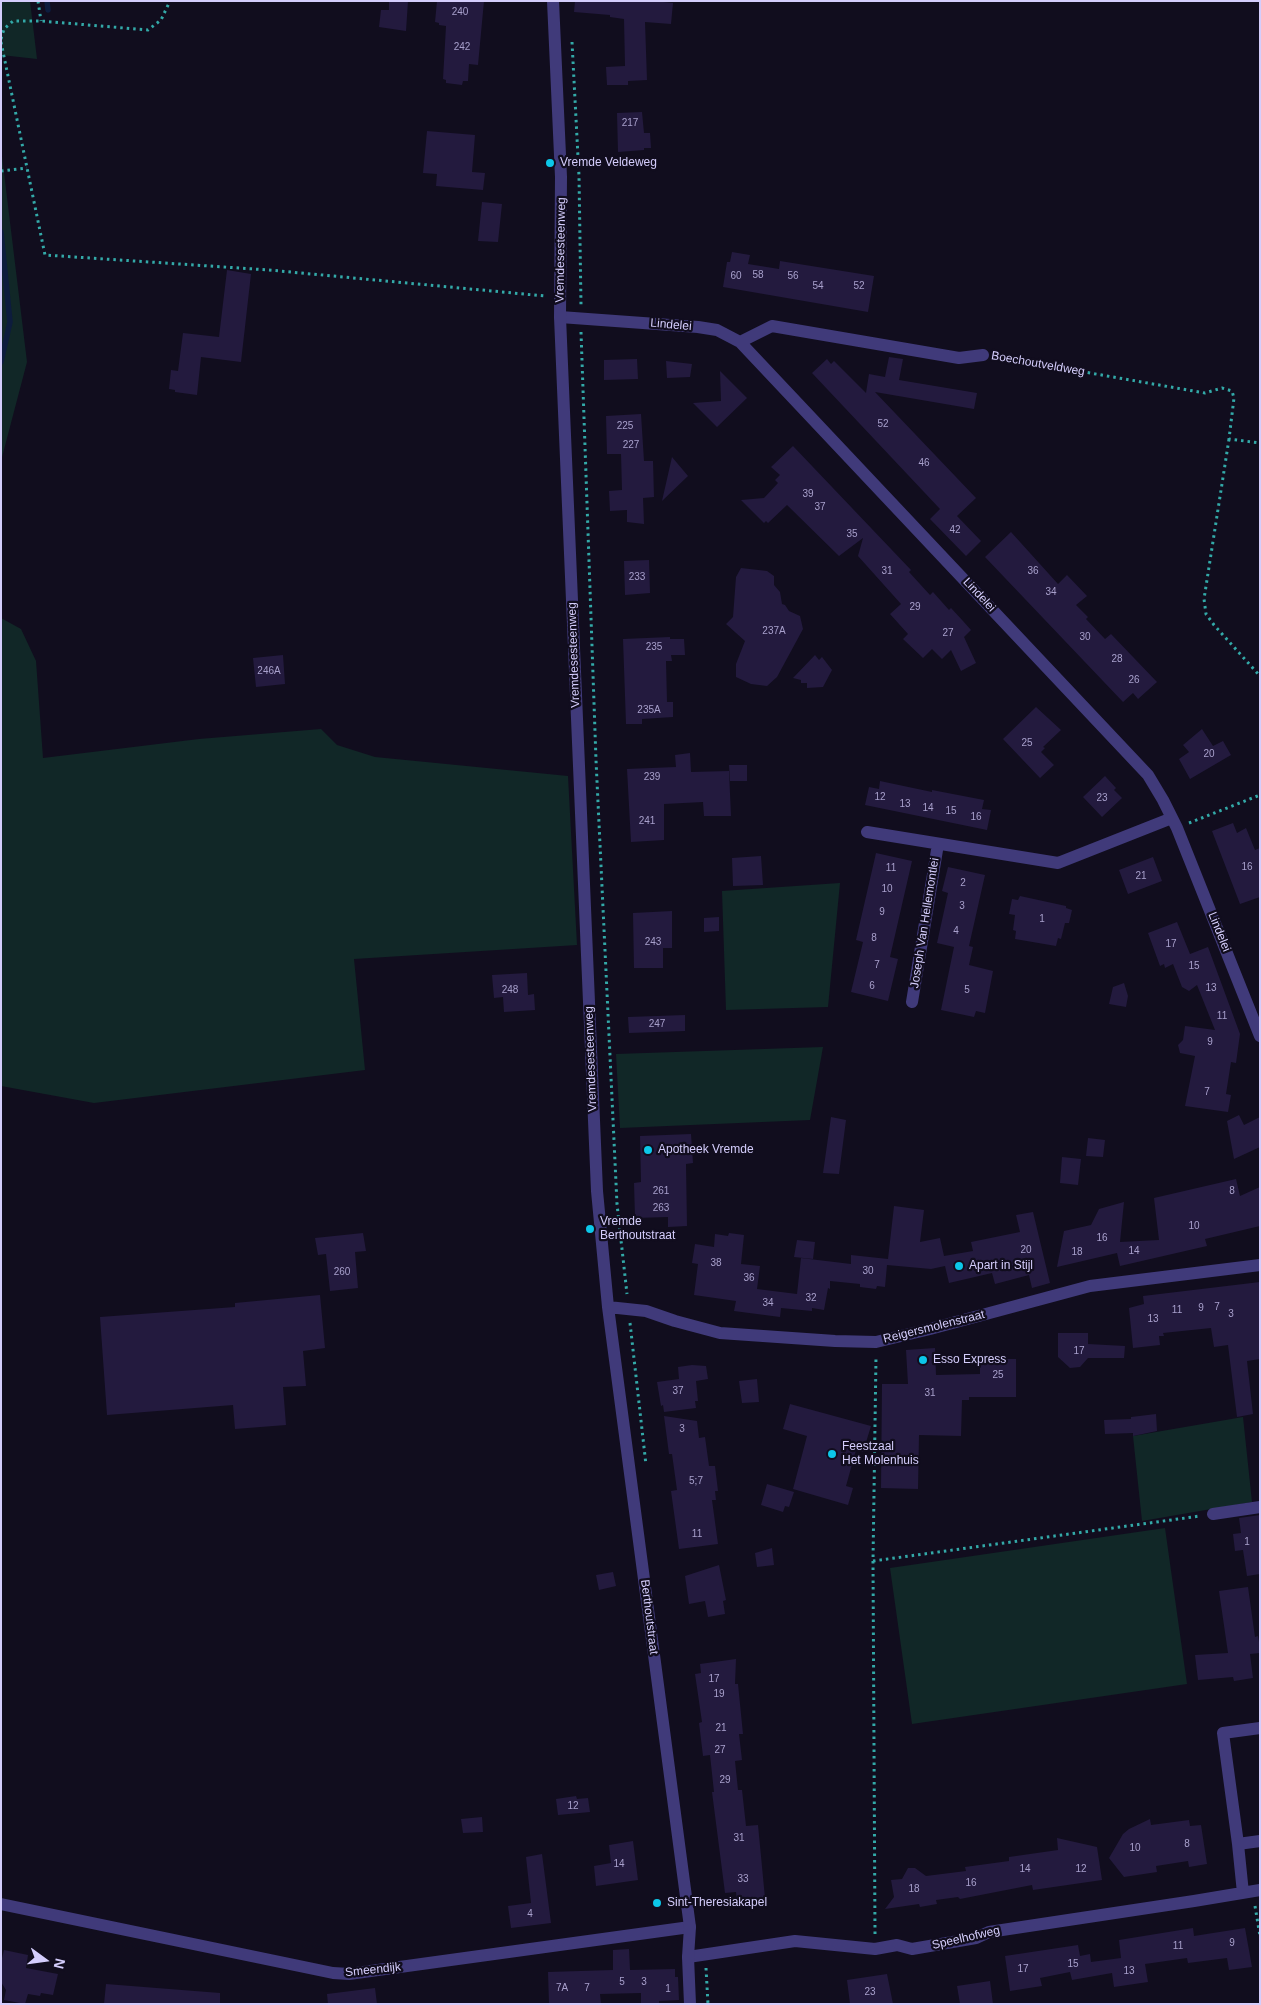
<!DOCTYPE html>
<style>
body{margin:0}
#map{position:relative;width:1261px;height:2005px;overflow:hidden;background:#110d1e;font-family:Helvetica,sans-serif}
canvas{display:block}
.frame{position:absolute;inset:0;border:2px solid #d4cdfc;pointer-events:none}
.north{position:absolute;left:20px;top:1935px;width:50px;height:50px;-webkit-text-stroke:4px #110d1e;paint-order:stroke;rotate:104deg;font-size:14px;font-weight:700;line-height:20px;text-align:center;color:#d4cdfc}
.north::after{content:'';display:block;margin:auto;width:18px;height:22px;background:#d4cdfc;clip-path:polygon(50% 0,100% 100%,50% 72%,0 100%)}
</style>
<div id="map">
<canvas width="1261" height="2005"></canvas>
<div class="frame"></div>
<div class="north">N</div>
</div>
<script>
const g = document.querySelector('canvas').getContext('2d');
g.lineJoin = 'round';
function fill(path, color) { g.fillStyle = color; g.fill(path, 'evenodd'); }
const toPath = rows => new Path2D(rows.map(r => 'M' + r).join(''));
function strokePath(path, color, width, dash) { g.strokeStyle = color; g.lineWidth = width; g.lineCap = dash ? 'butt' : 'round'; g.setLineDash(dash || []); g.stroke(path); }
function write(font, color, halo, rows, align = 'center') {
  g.font = font + ' Helvetica,sans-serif'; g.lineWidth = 4.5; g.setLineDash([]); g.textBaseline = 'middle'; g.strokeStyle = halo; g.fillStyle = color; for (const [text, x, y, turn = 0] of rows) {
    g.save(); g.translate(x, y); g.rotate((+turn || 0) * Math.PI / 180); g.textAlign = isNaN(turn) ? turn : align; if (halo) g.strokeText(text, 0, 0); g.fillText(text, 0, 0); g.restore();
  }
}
fill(toPath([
 [1,1,30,1,37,59,1,55],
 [1,148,27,362,1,461],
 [1,618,21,629,36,661,43,758,199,739,321,729,337,745,375,757,568,776,577,945,354,959,365,1070,94,1103,1,1086],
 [840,883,828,1007,726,1010,722,891],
 [823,1047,810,1120,620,1128,616,1054],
 [1243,1417,1252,1502,1142,1521,1133,1436],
 [1165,1528,1187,1684,912,1724,890,1568]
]), '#112727');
strokePath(toPath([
 [47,1,48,10],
 [1,232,10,322,1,362]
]), '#0d1c3d', 5.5);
fill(toPath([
 [389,1,408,1,406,31,379,27,381,10,389,10],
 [437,1,484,1,478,65,469,64,468,81,463,81,462,85,446,83,446,80,443,79,446,26,439,25,439,23,435,22],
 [575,1,654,1,673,3,671,24,645,22,647,80,628,81,628,85,607,85,606,67,625,66,624,19,610,17,610,15,574,12],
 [642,112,644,133,650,133,651,148,644,148,644,150,618,152,617,113],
 [427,131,475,135,472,172,485,173,483,190,436,186,437,174,423,173],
 [482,202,502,204,498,242,478,241],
 [732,252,750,255,748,264,779,269,780,261,874,276,868,312,723,287,727,262,730,262],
 [227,270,251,274,241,362,201,357,197,395,175,392,175,390,169,389,171,370,178,371,183,333,219,337],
 [889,357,903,359,899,380,977,393,974,409,875,392,976,498,957,516,981,541,966,556,930,519,940,509,812,373,827,359,831,364,834,361,866,393,869,374,885,377],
 [637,359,638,379,604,380,604,360],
 [666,361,692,364,690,377,667,378],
 [720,371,747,398,717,427,693,403,721,401],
 [641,414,644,461,653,461,654,497,643,498,644,524,627,522,627,510,610,511,609,491,622,490,621,454,607,454,606,416],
 [793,446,911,570,909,572,930,595,933,592,949,610,951,608,963,621,971,630,964,637,976,663,961,671,951,650,942,659,932,649,923,658,903,639,908,634,890,614,901,604,858,556,863,538,839,556,787,505,768,523,766,521,764,523,741,500,764,498,778,483,775,480,780,475,771,467],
 [672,457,688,476,662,501],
 [1011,532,1058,584,1067,575,1087,596,1076,605,1088,617,1086,619,1105,639,1111,634,1157,682,1138,699,1133,693,1123,702,985,557],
 [649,560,650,593,625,595,624,561],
 [741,568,767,571,774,576,774,585,780,592,782,604,785,605,789,611,800,616,803,629,777,677,767,686,751,684,736,677,736,664,745,641,726,624,733,617,736,577],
 [670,637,670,639,684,639,685,655,671,655,672,661,666,661,667,702,673,702,673,717,642,719,642,724,626,724,623,639],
 [283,655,285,684,256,687,253,658],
 [815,655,819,660,822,657,832,670,823,687,807,688,807,683,801,683,801,680,793,678],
 [1036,707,1061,730,1043,747,1045,748,1041,752,1054,765,1040,778,1003,739],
 [1202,729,1213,746,1223,741,1231,755,1190,779,1179,759,1189,752,1183,745],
 [690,753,691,772,729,771,731,816,704,816,703,802,664,804,664,840,631,842,627,769,676,767,675,755],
 [729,765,747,765,747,781,730,781],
 [1105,776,1116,788,1114,790,1122,798,1102,817,1083,797],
 [880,781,932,792,932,790,984,800,982,809,991,810,987,830,865,805,869,787,879,789],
 [1233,823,1237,833,1246,828,1255,850,1260,848,1260,897,1240,904,1212,831],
 [876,853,912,861,890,957,898,959,888,1001,851,992,863,942,856,940],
 [761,856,763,885,733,886,732,858],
 [1153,857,1162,881,1128,894,1119,870],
 [948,867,985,875,969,946,973,947,969,965,993,971,985,1013,976,1011,974,1017,941,1010,954,947,937,943,948,893,942,891],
 [1020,896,1066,906,1066,908,1072,910,1069,923,1065,923,1061,939,1058,938,1056,946,1015,939,1016,931,1013,930,1015,915,1009,914,1012,899,1018,900],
 [672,911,672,948,663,948,663,968,634,968,633,913],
 [719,917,719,931,704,932,704,918],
 [1177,922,1190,954,1208,947,1240,1034,1236,1063,1231,1062,1226,1094,1231,1095,1228,1112,1185,1106,1195,1056,1180,1053,1178,1045,1183,1040,1185,1026,1215,1030,1197,985,1189,991,1182,987,1173,964,1165,968,1164,964,1160,966,1148,933],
 [527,973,528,995,534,994,535,1010,504,1012,503,997,494,998,492,975],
 [1124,983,1128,996,1126,1007,1109,1004,1113,987],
 [685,1015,685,1031,629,1033,628,1017],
 [1239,1115,1244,1125,1260,1117,1260,1147,1234,1159,1227,1121],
 [831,1117,846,1120,839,1174,823,1173],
 [691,1134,693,1163,686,1164,687,1226,668,1227,668,1217,635,1218,634,1183,641,1182,640,1136],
 [1088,1138,1105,1140,1103,1157,1086,1156],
 [1062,1157,1081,1159,1078,1185,1060,1183],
 [1236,1179,1240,1196,1260,1187,1260,1226,1205,1239,1207,1246,1120,1266,1117,1253,1057,1267,1064,1231,1091,1225,1099,1209,1124,1202,1120,1242,1159,1240,1154,1198],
 [894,1206,924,1210,920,1242,940,1238,944,1256,973,1251,971,1242,1020,1232,1016,1215,1033,1212,1050,1283,1032,1288,1029,1275,995,1284,992,1273,949,1283,945,1266,931,1269,887,1265,885,1287,877,1286,876,1289,860,1287,860,1284,830,1281,830,1289,828,1288,824,1310,812,1308,812,1311,781,1308,780,1317,734,1311,736,1301,694,1295,698,1264,692,1263,695,1244,714,1247,715,1234,728,1236,729,1233,744,1235,741,1264,760,1266,757,1289,797,1294,801,1258,851,1264,851,1255,888,1259],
 [363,1233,366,1251,355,1252,358,1288,330,1291,326,1254,318,1255,315,1238],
 [797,1240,815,1242,813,1259,794,1257],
 [1260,1282,1260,1359,1247,1361,1253,1414,1237,1417,1228,1345,1214,1347,1211,1328,1163,1333,1164,1336,1159,1336,1160,1345,1133,1348,1129,1308,1144,1304,1143,1296],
 [320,1295,325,1348,303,1351,306,1386,283,1387,286,1425,235,1429,233,1405,107,1415,100,1317,235,1307,235,1303],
 [1058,1333,1088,1333,1088,1344,1125,1346,1124,1358,1088,1358,1080,1367,1070,1368,1058,1357],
 [935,1348,936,1375,980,1374,980,1356,1000,1356,1000,1359,1016,1359,1016,1397,969,1397,969,1400,962,1400,961,1436,919,1435,918,1489,881,1488,882,1384,908,1384,906,1350],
 [692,1365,706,1366,708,1379,696,1381,698,1401,695,1401,696,1408,664,1412,663,1405,661,1406,657,1382,679,1379,678,1367],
 [757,1379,759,1402,742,1403,739,1381],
 [790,1404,871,1426,863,1452,856,1450,846,1486,853,1488,848,1505,793,1489,807,1436,783,1429],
 [1156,1414,1157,1431,1133,1436,1133,1433,1105,1434,1104,1420,1131,1419,1131,1417],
 [664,1416,697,1421,699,1438,705,1437,709,1466,715,1466,718,1491,715,1491,716,1500,712,1500,718,1544,679,1549,671,1491,677,1490,672,1454,669,1454],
 [767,1484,794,1492,789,1507,785,1506,783,1512,761,1505],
 [1260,1515,1260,1574,1247,1576,1243,1550,1235,1551,1233,1534,1241,1533,1239,1518],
 [772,1548,774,1565,757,1567,755,1553],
 [719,1565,726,1600,723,1601,725,1614,708,1617,705,1601,689,1604,685,1576],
 [613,1572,616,1586,599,1590,596,1575],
 [1248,1587,1255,1637,1258,1636,1260,1648,1260,1653,1250,1654,1253,1678,1234,1681,1233,1677,1198,1680,1195,1655,1228,1653,1219,1591],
 [736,1659,735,1684,738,1684,743,1734,739,1734,742,1760,735,1761,738,1790,742,1790,746,1826,758,1825,765,1898,737,1902,736,1892,725,1893,712,1792,714,1792,710,1755,703,1756,699,1723,702,1722,695,1674,701,1673,700,1664],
 [576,1796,577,1799,588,1798,590,1812,558,1815,556,1799],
 [482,1817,483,1832,463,1833,461,1819],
 [1150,1819,1151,1825,1189,1820,1190,1826,1201,1825,1207,1864,1189,1867,1188,1861,1156,1866,1157,1872,1124,1877,1109,1858,1123,1834,1129,1829],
 [1057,1838,1097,1847,1102,1880,1033,1890,1032,1885,960,1899,958,1897,936,1900,937,1904,920,1907,919,1904,885,1909,894,1897,891,1880,902,1879,908,1868,915,1868,926,1876,966,1871,965,1867,1009,1861,1009,1857,1058,1850],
 [633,1841,638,1880,596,1886,594,1866,611,1863,609,1845],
 [542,1854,551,1923,511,1928,508,1906,531,1903,526,1857],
 [1193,1928,1194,1936,1245,1928,1252,1967,1229,1970,1227,1958,1188,1963,1187,1958,1145,1964,1148,1982,1114,1987,1112,1973,1072,1980,1070,1972,1040,1978,1042,1986,1010,1991,1005,1956,1078,1945,1080,1956,1090,1954,1091,1962,1121,1958,1119,1940],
 [629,1949,630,1970,675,1969,675,1977,678,1977,679,2000,659,2001,659,2004,641,2004,641,1993,600,1994,601,2004,549,2004,548,1972,613,1970,613,1950],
 [4,1950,28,1955,26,1968,58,1974,53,1995,41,1993,40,1996,28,1994,25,2004,4,2000,6,1990,1,1982,1,1962],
 [887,1974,893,2004,850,2004,847,1980],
 [990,1981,993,2004,960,2004,957,1986],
 [106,1984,220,1993,220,2004,104,2004],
 [375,1988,377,2004,328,2004,327,1994]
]), '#231a3e');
strokePath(toPath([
 [38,1,41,21],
 [1,39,4,29,13,21,41,21,148,30,161,20,170,1],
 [1,42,45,255,269,270,545,296],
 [572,42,579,176,581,305],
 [1,171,27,168],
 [581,332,596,760,617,1204,627,1294],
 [998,357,1205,393,1222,388,1232,391,1234,398,1229,439,1260,443],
 [1229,439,1204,599,1206,614,1214,625,1260,676],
 [1189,823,1260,795],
 [630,1323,646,1465],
 [873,1561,1200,1516],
 [1255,1906,1260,1936],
 [875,1934,873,1561,876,1357],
 [706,1968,708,2004]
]), '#33a9a8', 3, [2.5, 4]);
strokePath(toPath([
 [560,317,698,327,717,330,740,342,1148,775,1163,800,1177,828,1260,1036],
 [740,342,772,326,959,358,983,355],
 [867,832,1058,863,1172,818],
 [912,1002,938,844],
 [1213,1514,1260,1507],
 [1238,1844,1223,1733,1260,1728],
 [1243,1893,1238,1844,1260,1841],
 [1,1904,333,1973,349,1974,690,1927],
 [688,1957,795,1941,875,1949,897,1945,912,1949,976,1938,989,1932,1194,1901,1260,1890]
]), '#403a7a', 12);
strokePath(toPath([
 [553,1,561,177,560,317,597,1191,608,1307,690,1927,688,1957,690,2004],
 [608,1307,646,1311,675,1321,720,1333,835,1341,876,1342,930,1329,1090,1286,1260,1265]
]), '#403a7a', 12);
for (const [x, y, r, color] of [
 [550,163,5,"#0cc7e9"],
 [648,1150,5,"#0cc7e9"],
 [590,1229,5,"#0cc7e9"],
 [959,1266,5,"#0cc7e9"],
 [923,1360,5,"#0cc7e9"],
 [832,1454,5,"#0cc7e9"],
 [657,1903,5,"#0cc7e9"]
]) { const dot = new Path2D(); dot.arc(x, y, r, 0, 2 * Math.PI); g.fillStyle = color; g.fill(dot); strokePath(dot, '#110d1e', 2); }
write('10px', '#a8a0cc', null, [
 ["240",460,12],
 ["242",462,47],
 ["217",630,123],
 ["58",758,275],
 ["60",736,276],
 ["56",793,276],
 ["54",818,286],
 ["52",859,286],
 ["52",883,424],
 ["225",625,426],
 ["227",631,445],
 ["46",924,463],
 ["39",808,494],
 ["37",820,507],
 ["42",955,530],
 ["35",852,534],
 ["31",887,571],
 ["36",1033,571],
 ["233",637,577],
 ["34",1051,592],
 ["29",915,607],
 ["237A",774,631],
 ["27",948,633],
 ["30",1085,637],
 ["235",654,647],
 ["28",1117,659],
 ["246A",269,671],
 ["26",1134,680],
 ["235A",649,710],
 ["25",1027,743],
 ["20",1209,754],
 ["239",652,777],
 ["12",880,797],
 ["23",1102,798],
 ["13",905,804],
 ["14",928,808],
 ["15",951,811],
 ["16",976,817],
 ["241",647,821],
 ["16",1247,867],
 ["11",891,868],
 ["21",1141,876],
 ["2",963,883],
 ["10",887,889],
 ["3",962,906],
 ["9",882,912],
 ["1",1042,919],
 ["4",956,931],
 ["8",874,938],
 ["243",653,942],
 ["17",1171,944],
 ["7",877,965],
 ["15",1194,966],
 ["6",872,986],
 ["13",1211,988],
 ["248",510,990],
 ["5",967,990],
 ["11",1222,1016],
 ["247",657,1024],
 ["9",1210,1042],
 ["7",1207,1092],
 ["261",661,1191],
 ["8",1232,1191],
 ["263",661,1208],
 ["10",1194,1226],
 ["16",1102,1238],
 ["20",1026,1250],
 ["14",1134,1251],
 ["18",1077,1252],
 ["38",716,1263],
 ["30",868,1271],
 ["260",342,1272],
 ["36",749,1278],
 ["32",811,1298],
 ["34",768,1303],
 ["7",1217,1307],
 ["9",1201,1308],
 ["11",1177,1310],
 ["3",1231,1314],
 ["13",1153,1319],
 ["17",1079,1351],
 ["25",998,1375],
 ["37",678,1391],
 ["31",930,1393],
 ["3",682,1429],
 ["5;7",696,1481],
 ["11",697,1534],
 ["1",1247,1542],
 ["17",714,1679],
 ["19",719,1694],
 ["21",721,1728],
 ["27",720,1750],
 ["29",725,1780],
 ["12",573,1806],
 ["31",739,1838],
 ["8",1187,1844],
 ["10",1135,1848],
 ["14",619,1864],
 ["14",1025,1869],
 ["12",1081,1869],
 ["33",743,1879],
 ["16",971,1883],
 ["18",914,1889],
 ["4",530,1914],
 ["9",1232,1943],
 ["11",1178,1946],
 ["15",1073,1964],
 ["17",1023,1969],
 ["13",1129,1971],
 ["5",622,1982],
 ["3",644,1982],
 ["7A",562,1988],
 ["7",587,1988],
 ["1",668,1989],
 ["23",870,1992]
]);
write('12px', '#d4cdfc', '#110d1e', [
 ["Vremde Veldeweg",560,163],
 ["Apotheek Vremde",658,1150],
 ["Vremde",600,1222],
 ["Berthoutstraat",600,1236],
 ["Apart in Stijl",969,1266],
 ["Esso Express",933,1360],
 ["Feestzaal",842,1447],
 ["Het Molenhuis",842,1461],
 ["Sint-Theresiakapel",667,1903]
], 'left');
write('12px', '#d4cdfc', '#110d1e', [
 ["Vremdesesteenweg",561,250,-89],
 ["Lindelei",671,325,5],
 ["Boechoutveldweg",1038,364,10],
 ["Lindelei",979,595,47],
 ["Vremdesesteenweg",574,655,-92],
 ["Joseph Van Hellemontlei",925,923,-81],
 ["Lindelei",1219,932,68],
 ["Vremdesesteenweg",591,1059,-92],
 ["Reigersmolenstraat",934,1327,-14],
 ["Berthoutstraat",649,1617,83],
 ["Speelhofweg",966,1938,-13],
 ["Smeendijk",373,1970,-6]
]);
</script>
